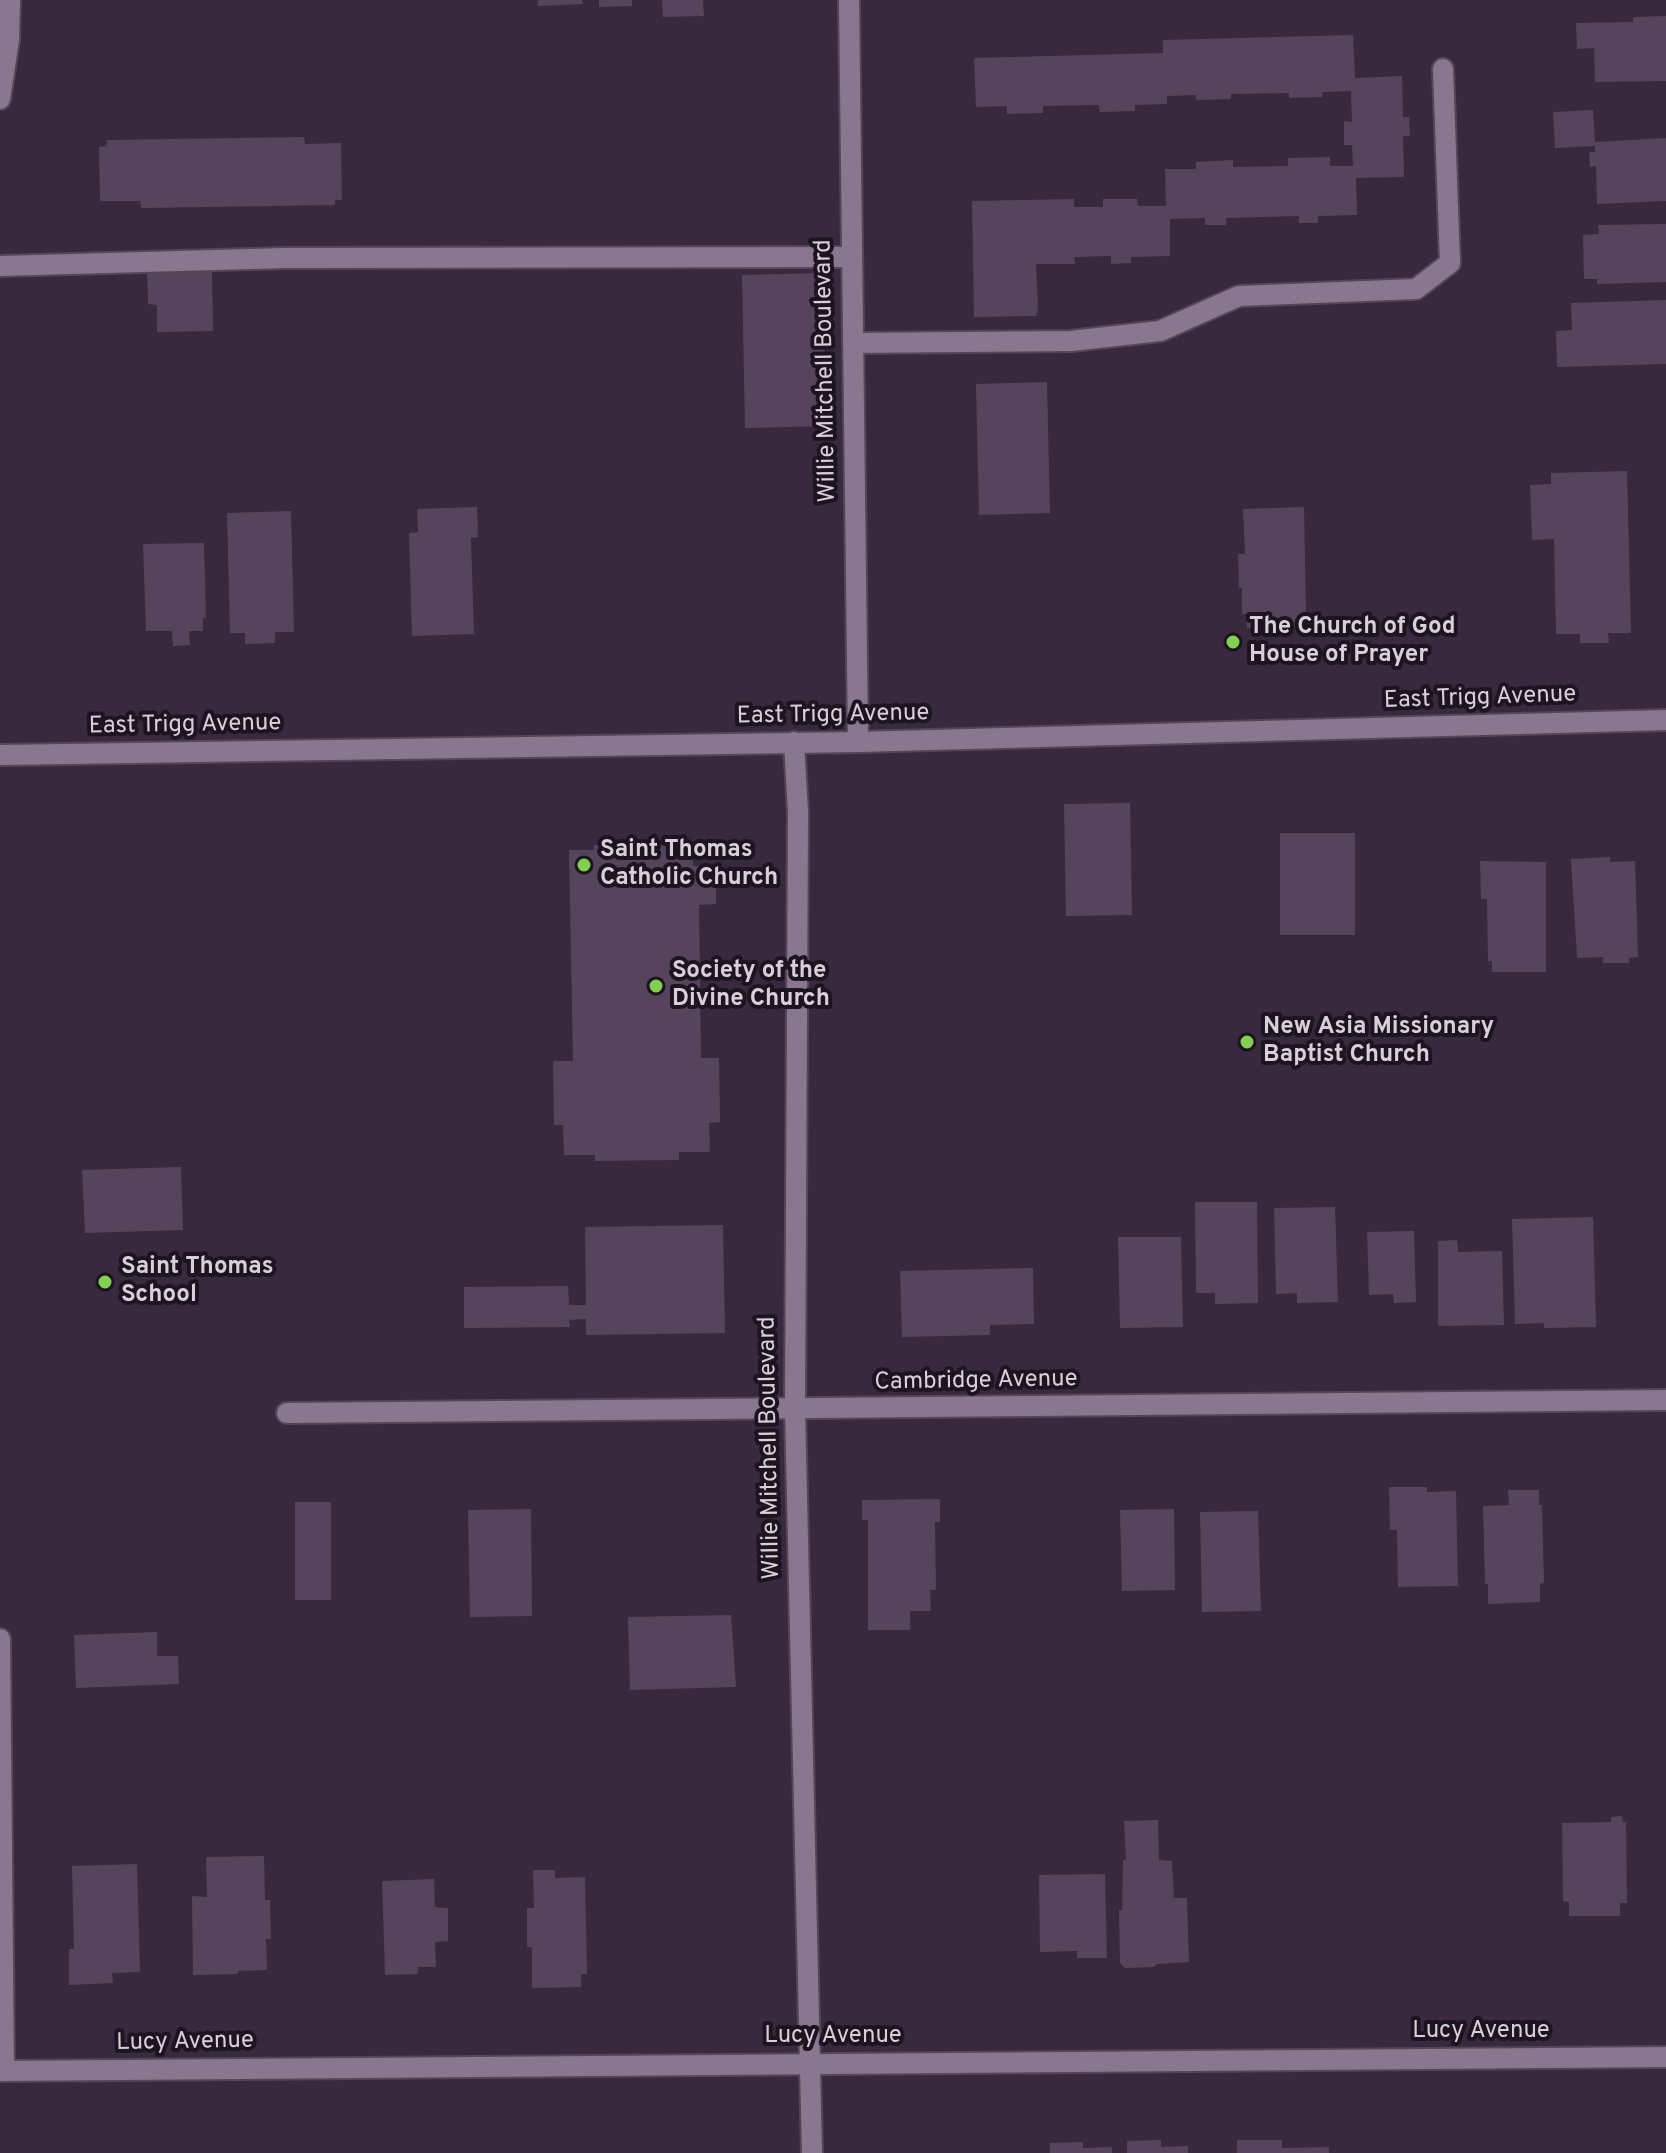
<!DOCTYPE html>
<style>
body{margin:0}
canvas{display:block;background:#38293f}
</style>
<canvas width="1666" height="2153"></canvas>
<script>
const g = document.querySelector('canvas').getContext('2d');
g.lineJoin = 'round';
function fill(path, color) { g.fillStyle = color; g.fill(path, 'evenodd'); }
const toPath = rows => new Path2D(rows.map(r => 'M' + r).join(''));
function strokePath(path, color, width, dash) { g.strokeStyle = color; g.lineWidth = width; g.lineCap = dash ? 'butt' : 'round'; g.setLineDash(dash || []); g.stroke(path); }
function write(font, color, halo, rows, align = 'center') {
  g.font = font + ' Overpass,sans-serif'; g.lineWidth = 8; g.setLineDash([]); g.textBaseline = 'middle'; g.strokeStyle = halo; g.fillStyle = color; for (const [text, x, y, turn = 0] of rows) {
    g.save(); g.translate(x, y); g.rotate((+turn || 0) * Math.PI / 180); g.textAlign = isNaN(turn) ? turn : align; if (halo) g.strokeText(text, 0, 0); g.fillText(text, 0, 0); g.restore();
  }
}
fill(toPath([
 [538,0,582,0,583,4,538,6],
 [599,0,632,0,632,6,599,7],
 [662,0,703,0,704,16,663,17],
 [1666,16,1666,81,1595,82,1594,48,1577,49,1576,23,1633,22,1633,17],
 [1353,35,1355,78,1402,76,1403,117,1409,117,1410,136,1403,136,1404,177,1356,178,1357,215,1318,216,1318,223,1299,223,1299,216,1226,218,1226,225,1205,225,1205,218,1170,219,1170,256,1131,257,1131,263,1111,264,1111,256,1074,257,1075,264,1036,264,1038,310,1036,316,974,317,972,201,1074,199,1074,207,1103,207,1103,199,1137,199,1138,206,1166,206,1165,169,1196,169,1196,162,1233,160,1233,167,1288,166,1288,158,1330,157,1330,166,1353,166,1352,145,1344,145,1344,121,1352,122,1351,91,1323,92,1322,97,1289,98,1289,93,1231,94,1231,99,1196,100,1196,95,1167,96,1167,104,1135,105,1135,111,1100,112,1099,105,1043,106,1043,113,1007,114,1007,106,976,107,974,58,1163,53,1163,40],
 [1593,110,1595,142,1666,138,1666,201,1597,204,1596,166,1590,167,1589,152,1595,152,1595,146,1555,148,1553,112],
 [304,137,305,144,341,143,342,200,335,200,335,205,141,208,140,201,100,201,99,147,106,146,107,140],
 [1666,224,1666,282,1597,284,1597,279,1584,279,1583,235,1599,234,1598,225],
 [212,270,213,331,157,332,157,305,148,304,147,271],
 [823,273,826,426,745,428,742,275],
 [1666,300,1666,364,1557,367,1556,331,1572,330,1571,303],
 [1047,382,1050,513,979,515,976,384],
 [1627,471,1631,633,1608,633,1609,643,1580,643,1580,634,1556,634,1554,539,1532,540,1530,485,1551,484,1551,473],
 [477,507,478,537,471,538,474,634,412,636,409,533,418,532,417,509],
 [1304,507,1306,612,1303,612,1304,627,1247,628,1246,614,1242,614,1242,588,1239,587,1238,554,1245,554,1243,509],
 [291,511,294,632,275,632,275,643,245,644,245,633,230,633,227,513],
 [204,543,206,618,203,618,203,631,189,631,190,645,173,646,172,631,146,631,143,544],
 [1130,803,1132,915,1066,916,1064,804],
 [1280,833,1355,833,1355,935,1280,935],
 [678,844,678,847,693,848,693,866,716,866,716,904,699,905,701,1058,719,1058,720,1122,709,1123,710,1152,679,1152,679,1160,595,1161,595,1155,564,1155,563,1125,554,1125,553,1061,573,1061,569,850,594,850,594,845],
 [1610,857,1610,862,1635,861,1638,957,1629,958,1629,963,1603,963,1603,957,1577,958,1571,859],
 [1480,861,1546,862,1546,972,1492,972,1492,961,1488,961,1487,899,1481,899],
 [181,1167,183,1230,85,1233,82,1170],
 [1195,1202,1257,1202,1258,1303,1215,1304,1215,1293,1196,1293],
 [1335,1207,1338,1302,1297,1303,1297,1293,1276,1294,1274,1208],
 [1593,1217,1596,1327,1544,1328,1544,1323,1515,1324,1512,1219],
 [723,1225,725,1333,586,1335,586,1319,569,1320,570,1327,464,1328,464,1287,568,1286,569,1305,586,1305,585,1227],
 [1414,1231,1416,1302,1394,1303,1393,1294,1369,1295,1367,1232],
 [1118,1237,1181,1237,1183,1327,1120,1328],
 [1457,1240,1458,1252,1502,1251,1504,1325,1438,1326,1438,1241],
 [1033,1268,1034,1324,990,1325,990,1335,902,1337,900,1271],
 [1389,1487,1427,1487,1427,1492,1456,1491,1458,1586,1398,1587,1397,1530,1390,1530],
 [1508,1490,1539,1490,1539,1505,1542,1505,1544,1583,1540,1584,1540,1602,1488,1604,1488,1584,1485,1584,1483,1506,1509,1505],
 [940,1499,940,1522,935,1522,936,1590,930,1590,931,1611,910,1611,910,1630,868,1630,868,1520,862,1520,862,1500],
 [295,1502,331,1502,331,1600,295,1600],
 [531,1509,532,1616,470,1617,468,1510],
 [1174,1509,1175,1590,1122,1591,1120,1510],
 [1258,1511,1261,1611,1202,1612,1200,1512],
 [731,1615,736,1687,630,1690,628,1617],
 [157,1632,157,1656,178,1656,179,1684,76,1688,74,1635],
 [1622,1816,1623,1822,1626,1822,1627,1903,1620,1903,1620,1916,1569,1916,1569,1902,1563,1901,1562,1823,1611,1822,1611,1817],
 [1158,1820,1159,1860,1172,1861,1174,1898,1187,1898,1189,1962,1157,1964,1154,1967,1125,1968,1120,1963,1119,1910,1122,1910,1123,1860,1126,1860,1124,1821],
 [264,1856,265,1900,270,1900,271,1939,266,1939,267,1970,238,1971,238,1974,193,1975,192,1896,207,1897,206,1857],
 [137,1864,140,1972,112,1973,113,1983,69,1985,69,1949,74,1949,72,1866],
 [533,1870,555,1870,555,1878,585,1877,587,1974,581,1974,581,1987,532,1988,532,1947,527,1947,527,1908,534,1908],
 [1105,1874,1107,1958,1077,1958,1077,1951,1040,1952,1039,1875],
 [434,1879,435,1907,448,1908,448,1941,435,1942,436,1967,418,1967,418,1974,385,1975,382,1881],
 [1161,2140,1161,2147,1188,2146,1188,2153,1127,2153,1127,2141],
 [1237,2140,1282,2140,1282,2148,1329,2147,1329,2153,1237,2153],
 [1083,2142,1083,2148,1112,2147,1112,2153,1050,2153,1050,2143]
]), '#55445b');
const lane = toPath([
 [0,266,286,258,852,257],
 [853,343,1071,341,1160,331,1239,296,1416,289,1450,263,1443,69]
]);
const street = toPath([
 [0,99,9,40,10,0],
 [287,1413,1666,1400],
 [0,1639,4,2071],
 [0,2071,1666,2057]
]);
const secondary = toPath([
 [849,0,858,742],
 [794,742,798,812,795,1410,812,2153],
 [0,755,858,742,1666,720]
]);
strokePath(lane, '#544658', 24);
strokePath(street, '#544658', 24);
strokePath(secondary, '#544658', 24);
strokePath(lane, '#897790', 20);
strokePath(street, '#897790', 20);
strokePath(secondary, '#897790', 20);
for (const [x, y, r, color] of [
 [1233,642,8,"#82d04f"],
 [584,865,8,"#82d04f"],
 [656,986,8,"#82d04f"],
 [1247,1042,8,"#82d04f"],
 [105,1282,8,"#82d04f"]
]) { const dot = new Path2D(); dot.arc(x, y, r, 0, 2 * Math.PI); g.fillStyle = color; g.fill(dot); strokePath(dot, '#1c151f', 3); }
write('24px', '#d8cedc', '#1c151f', [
 ["Willie Mitchell Boulevard",827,371,-91],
 ["East Trigg Avenue",1480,699,-2],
 ["East Trigg Avenue",833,716,-1],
 ["East Trigg Avenue",185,726,-1],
 ["Cambridge Avenue",976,1382,-1],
 ["Willie Mitchell Boulevard",771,1448,-91],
 ["Lucy Avenue",1481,2032],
 ["Lucy Avenue",833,2037],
 ["Lucy Avenue",185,2043,-1]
]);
write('bold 24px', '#d8cedc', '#1c151f', [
 ["The Church of God",1249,628],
 ["House of Prayer",1249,656],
 ["Saint Thomas",600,851],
 ["Catholic Church",600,879],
 ["Society of the",672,972],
 ["Divine Church",672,1000],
 ["New Asia Missionary",1263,1028],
 ["Baptist Church",1263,1056],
 ["Saint Thomas",121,1268],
 ["School",121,1296]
], 'left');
</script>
